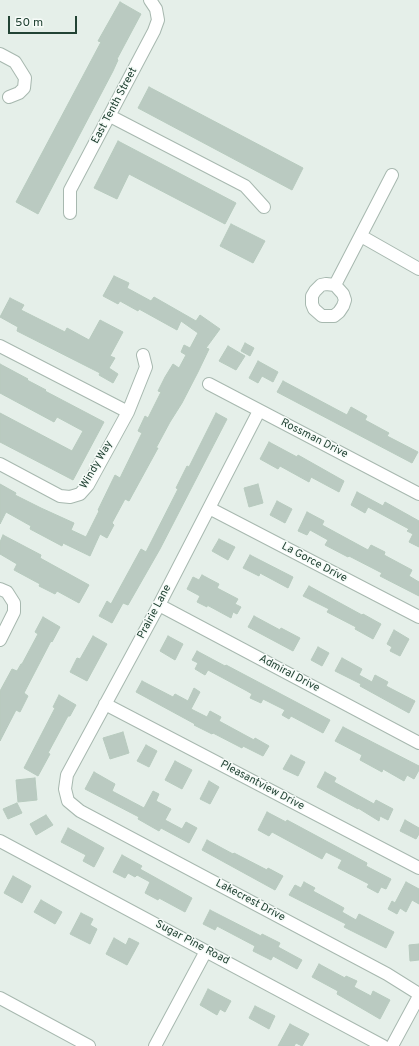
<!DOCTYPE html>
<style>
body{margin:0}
#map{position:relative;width:419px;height:1046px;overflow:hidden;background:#e5efe9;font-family:Overpass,sans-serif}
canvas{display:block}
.scale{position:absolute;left:8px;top:16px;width:69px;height:18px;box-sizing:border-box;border:2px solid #224334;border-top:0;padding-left:5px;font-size:12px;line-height:14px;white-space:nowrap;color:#224334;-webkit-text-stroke:3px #f6fbf8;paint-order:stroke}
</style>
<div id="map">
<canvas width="419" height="1046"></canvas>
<div class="scale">50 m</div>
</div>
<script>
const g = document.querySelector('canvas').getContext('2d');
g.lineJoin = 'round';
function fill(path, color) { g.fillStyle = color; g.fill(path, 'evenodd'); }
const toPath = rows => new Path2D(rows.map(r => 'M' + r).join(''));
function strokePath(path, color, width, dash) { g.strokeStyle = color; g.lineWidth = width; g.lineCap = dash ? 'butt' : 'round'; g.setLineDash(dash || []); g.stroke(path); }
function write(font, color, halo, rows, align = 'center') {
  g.font = font + ' Overpass,sans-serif'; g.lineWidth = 3; g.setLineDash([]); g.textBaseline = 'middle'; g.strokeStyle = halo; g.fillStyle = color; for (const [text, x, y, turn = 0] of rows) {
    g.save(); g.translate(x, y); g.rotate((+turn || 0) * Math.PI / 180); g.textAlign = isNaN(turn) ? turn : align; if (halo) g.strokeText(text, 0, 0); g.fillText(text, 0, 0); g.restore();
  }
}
const building = toPath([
 [120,2,141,14,117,59,118,60,113,71,38,214,16,202,101,42,98,41,120,2],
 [149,87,303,168,292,190,138,108,149,87],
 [118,141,236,203,225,224,129,174,117,199,94,188,118,141],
 [231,224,265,241,253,263,220,246,231,224],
 [114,276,129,283,127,288,151,301,154,297,196,321,200,315,220,329,206,348,209,349,198,372,182,403,170,422,156,448,158,448,129,501,125,499,112,523,114,525,107,538,100,534,90,556,63,543,62,546,30,529,31,526,6,512,0,524,0,484,16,493,15,495,41,508,74,523,71,530,86,537,99,511,98,510,115,475,120,478,142,433,138,431,145,416,148,418,161,392,158,391,165,377,173,364,179,368,186,355,181,352,184,345,190,348,198,333,181,321,177,330,139,309,138,311,120,301,118,304,103,296,114,276],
 [10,298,24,305,21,310,65,332,67,328,89,340,100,320,123,332,110,356,115,358,109,368,118,374,113,383,99,375,100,373,17,331,18,327,0,317,10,298],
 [245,343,254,348,250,356,241,351,245,343],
 [228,346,245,356,236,370,219,361,228,346],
 [258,361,278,372,273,382,262,376,258,383,249,378,258,361],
 [0,364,28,379,27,380,46,390,45,391,104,422,73,480,0,442,0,413,72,451,83,431,57,417,54,422,0,393,0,364],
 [283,381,347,415,351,407,367,416,365,420,389,433,387,436,418,452,412,463,277,392,283,381],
 [216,413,227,419,160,549,128,605,123,603,112,623,99,616,107,601,111,604,141,549,146,552,178,489,176,488,187,466,189,467,216,413],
 [269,442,297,457,298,455,344,481,339,492,311,477,309,482,280,466,278,469,260,459,269,442],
 [258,484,263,503,249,507,244,488,258,484],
 [357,492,383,506,385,502,419,521,419,547,409,542,413,534,407,531,409,529,368,507,365,513,351,505,357,492],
 [277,501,292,509,285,523,270,515,277,501],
 [307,512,324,521,322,525,368,550,371,545,385,552,384,555,412,570,409,576,419,582,419,596,380,576,382,573,349,556,348,557,325,545,328,540,310,530,307,535,298,531,307,512],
 [3,535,41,555,40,558,89,585,79,603,57,591,55,594,39,586,40,584,14,570,17,564,0,554,0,542,3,535],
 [219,539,235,547,228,560,212,551,219,539],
 [250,555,293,577,288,588,260,573,259,576,243,568,250,555],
 [202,575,219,584,217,588,238,599,235,604,241,607,237,614,233,612,231,618,207,605,207,607,197,602,200,596,187,589,193,577,199,580,202,575],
 [309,586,362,615,363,614,381,624,373,639,355,629,356,627,327,612,329,609,303,596,309,586],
 [254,616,280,630,281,628,300,638,293,651,248,627,254,616],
 [43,617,60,627,52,642,51,641,24,693,28,696,20,712,16,710,0,741,0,691,12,669,17,671,21,664,22,664,38,634,35,632,43,617],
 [394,630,409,639,400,656,390,651,392,647,387,644,394,630],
 [93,636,107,644,87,681,70,672,77,658,80,659,93,636],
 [168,636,183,644,175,660,160,651,168,636],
 [318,647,329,653,322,666,311,660,318,647],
 [197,651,225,666,226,665,330,720,323,733,291,716,289,719,282,715,285,710,263,699,261,703,250,698,252,694,247,691,208,670,205,675,195,669,198,663,192,660,197,651],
 [342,658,362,669,359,675,372,682,375,675,388,682,386,686,415,701,409,713,360,686,361,684,335,671,342,658],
 [142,681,173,697,175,694,188,701,194,688,200,692,191,709,207,717,210,711,221,717,219,721,254,740,255,738,269,746,263,756,243,746,242,748,213,733,212,734,194,725,195,724,136,692,142,681],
 [59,695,76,705,70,716,68,716,48,753,50,754,38,776,24,768,55,708,53,707,59,695],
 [343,727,419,766,419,770,414,779,407,775,404,781,383,769,382,772,360,760,362,755,335,741,343,727],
 [123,732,129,753,110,759,103,738,123,732],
 [146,745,157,751,149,767,137,761,146,745],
 [291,755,305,762,298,776,283,769,291,755],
 [175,761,192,770,182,789,165,780,175,761],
 [94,772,115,784,112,791,144,808,153,791,159,794,156,801,171,809,165,820,182,829,186,822,197,828,189,843,161,828,159,831,138,819,139,817,85,789,94,772],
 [325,772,336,778,334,782,374,804,376,800,393,809,388,820,380,816,379,821,358,808,358,809,317,787,325,772],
 [35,778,37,800,18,802,16,780,35,778],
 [209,781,219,787,210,804,200,799,209,781],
 [17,803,22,813,8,819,3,809,17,803],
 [267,812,286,822,287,820,367,863,366,866,391,879,386,889,381,887,378,893,367,887,369,884,338,868,342,860,326,852,322,859,272,832,269,836,258,830,267,812],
 [46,815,53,825,36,835,30,824,46,815],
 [405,820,419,828,419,834,416,839,400,831,405,820],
 [68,828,104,848,94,867,83,861,86,855,61,842,68,828],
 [207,840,233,854,234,853,267,870,268,868,283,876,275,890,202,850,207,840],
 [122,855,142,866,140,869,192,898,185,912,159,898,158,900,145,893,150,882,137,875,135,877,128,873,125,878,113,872,122,855],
 [13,876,31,886,22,903,4,893,13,876],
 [304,882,315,888,313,891,344,908,342,912,356,920,359,914,394,932,386,948,344,927,346,924,289,895,295,885,301,888,304,882],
 [406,882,419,889,419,904,412,900,406,912,400,908,397,914,388,909,392,901,395,903,406,882],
 [41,900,62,912,55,924,34,912,41,900],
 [210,910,261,936,262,934,280,943,278,947,302,960,297,969,273,956,271,960,253,951,255,946,217,926,215,930,203,924,210,910],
 [81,913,93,919,90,925,97,929,90,944,70,934,81,913],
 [114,938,126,945,129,938,139,943,127,965,106,954,114,938],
 [419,944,419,960,410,961,409,945,419,944],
 [319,964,345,978,346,976,357,981,354,987,371,996,373,991,390,1000,380,1019,337,994,338,991,312,977,319,964],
 [208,989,231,1001,225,1012,220,1009,217,1015,200,1005,208,989],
 [255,1006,275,1016,269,1029,249,1018,255,1006],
 [290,1024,309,1034,302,1046,296,1043,294,1046,278,1046,290,1024]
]);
fill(building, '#bacac1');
strokePath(building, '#b7cabe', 1);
const minor = toPath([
 [0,54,15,62,25,78,24,88,19,93,9,97],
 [110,116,245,186,264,207],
 [70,213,70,190,154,31,158,20,156,9,150,0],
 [361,236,419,269],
 [335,285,343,294,345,300,343,306,339,312,334,316,322,316,314,309,312,304,312,296,315,291,321,285,326,284,335,285,392,175],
 [0,346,128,412],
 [209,384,419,494],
 [259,411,159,605,67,775,65,789,68,801,80,811,387,974,419,994],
 [0,464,60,496,70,497,80,494,88,485,128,412,146,367,143,355],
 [209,508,419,617],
 [0,589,7,592,14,603,14,612,0,640],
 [159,605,419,743],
 [105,704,419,868],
 [0,841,383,1046],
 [0,998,89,1046],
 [155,1046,206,951],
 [392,1046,419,996]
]);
strokePath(minor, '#a7b8af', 14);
strokePath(minor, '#fff', 12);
write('11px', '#224334', '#f6fbf8', [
 ["East Tenth Street",115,106,-62],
 ["Rossman Drive",314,439,27],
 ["Windy Way",97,465,-60],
 ["La Gorce Drive",314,563,28],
 ["Prairie Lane",155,612,-62],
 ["Admiral Drive",289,674,28],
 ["Pleasantview Drive",262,786,28],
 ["Lakecrest Drive",250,901,28],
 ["Sugar Pine Road",192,943,28]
]);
</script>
